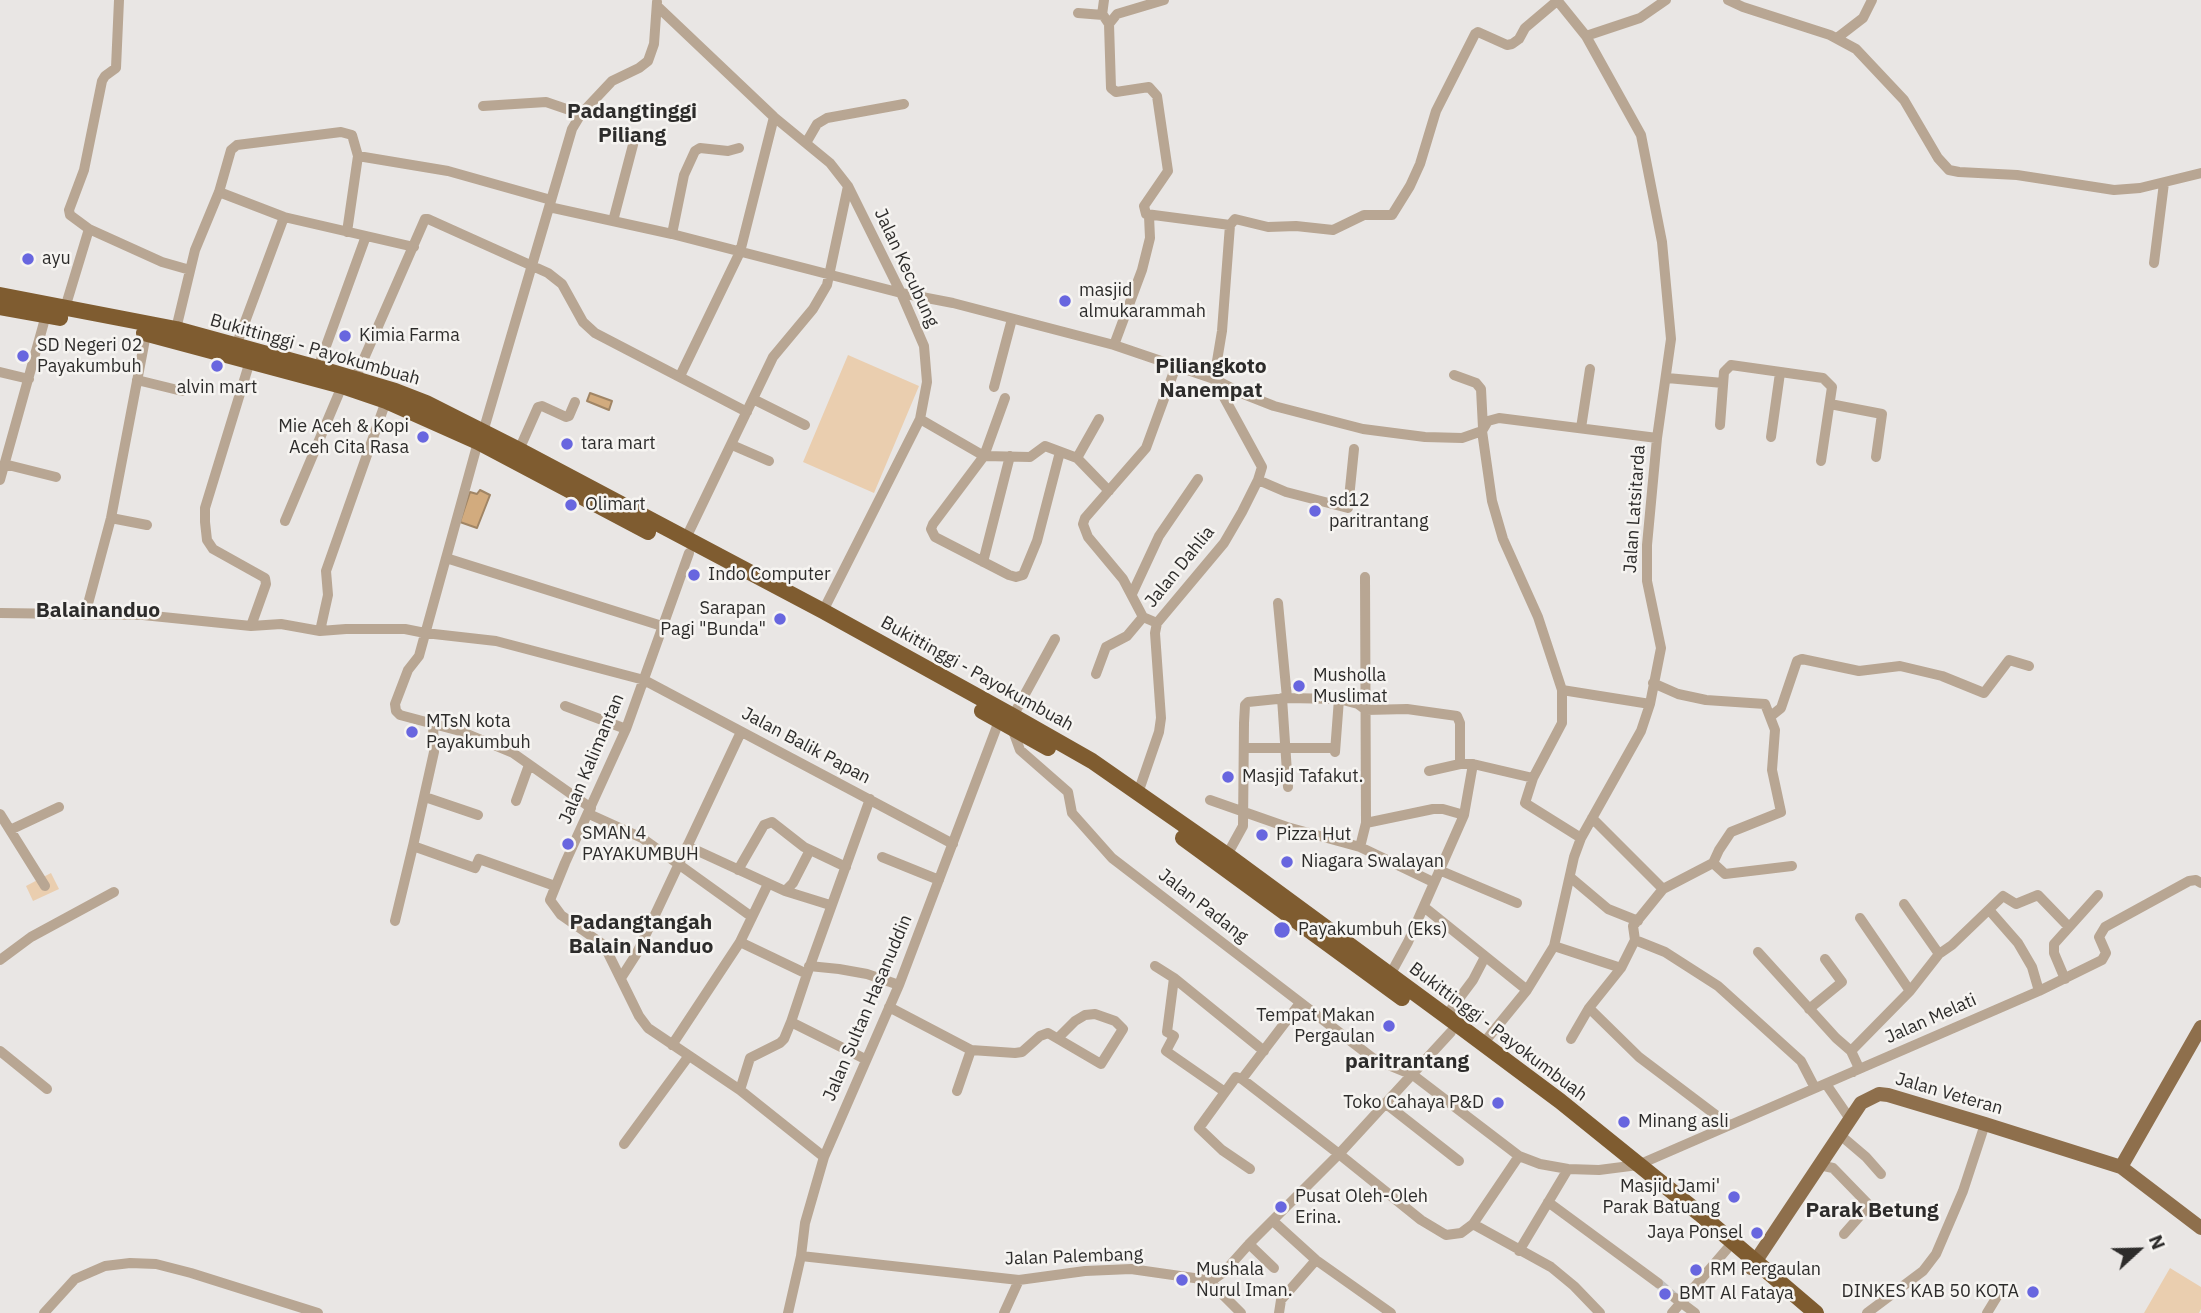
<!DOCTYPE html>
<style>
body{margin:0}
#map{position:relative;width:2201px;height:1313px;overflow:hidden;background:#e9e6e4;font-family:"IBM Plex Sans",sans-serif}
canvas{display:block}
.north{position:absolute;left:2103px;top:1215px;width:70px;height:70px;-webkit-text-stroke:5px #f6f4f1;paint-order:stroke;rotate:68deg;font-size:19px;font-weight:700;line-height:28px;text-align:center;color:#2d2c2b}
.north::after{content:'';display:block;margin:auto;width:24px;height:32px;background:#2d2c2b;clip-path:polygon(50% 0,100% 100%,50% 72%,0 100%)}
</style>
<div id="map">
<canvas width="2201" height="1313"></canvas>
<div class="north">N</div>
</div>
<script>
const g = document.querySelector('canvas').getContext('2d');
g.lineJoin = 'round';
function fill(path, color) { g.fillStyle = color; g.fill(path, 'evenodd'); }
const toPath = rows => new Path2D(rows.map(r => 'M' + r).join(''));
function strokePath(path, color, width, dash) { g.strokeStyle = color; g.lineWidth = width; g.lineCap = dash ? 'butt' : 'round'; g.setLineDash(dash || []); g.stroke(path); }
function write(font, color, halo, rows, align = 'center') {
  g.font = font + ' "IBM Plex Sans",sans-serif'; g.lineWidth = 5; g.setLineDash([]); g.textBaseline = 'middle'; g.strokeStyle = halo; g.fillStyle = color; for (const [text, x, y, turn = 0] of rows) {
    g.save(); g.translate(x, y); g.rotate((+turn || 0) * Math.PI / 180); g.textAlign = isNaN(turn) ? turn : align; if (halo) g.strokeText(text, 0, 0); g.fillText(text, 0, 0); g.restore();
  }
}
fill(toPath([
 [848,355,919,386,874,493,803,462],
 [51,873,59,889,33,901,26,886],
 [2170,1268,2201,1287,2201,1309,2199,1313,2144,1313]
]), '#eaceaf');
const water = toPath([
 [590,393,612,401,609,410,587,401,590,393],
 [480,490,490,495,477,528,460,522,470,492,477,494,480,490]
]);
fill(water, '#d2ab7e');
strokePath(water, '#a08565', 2);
strokePath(toPath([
 [1658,1283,1675,1298]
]), '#c3c1bf', 10, [10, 5]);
strokePath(toPath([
 [119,0,116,68,105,76,102,81,84,170,69,210,70,215,89,229,162,262,190,270],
 [1728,0,1743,7,1830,35,1856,49,1904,100,1938,158,1949,170,1959,172,2017,175,2114,190,2140,188,2201,173],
 [657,6,774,117,830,163,848,186,901,293,924,346,927,382,920,419,823,611],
 [1078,13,1103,15,1109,24,1117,14,1164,0],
 [1102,15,1104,0],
 [1109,24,1111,88,1116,92,1149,87,1157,96,1168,171,1144,206,1146,214,1230,225],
 [1586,36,1640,18,1666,0],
 [1837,38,1863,18,1872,0],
 [483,106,546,102,581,114],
 [806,143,817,124,827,118,904,104],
 [358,156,448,171,551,200],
 [219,192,284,217,414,247],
 [549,207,672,234,901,293,953,303,1114,345,1214,379,1241,393,1274,406,1363,429,1425,437,1462,438,1482,431,1488,421,1499,418,1657,438],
 [613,221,634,141],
 [672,234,684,175,695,151,700,148,728,151,739,148],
 [2154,263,2164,183],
 [65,308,89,229],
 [176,329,195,250,219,192,231,150,237,145,341,132,352,135,358,156,347,232],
 [1114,345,1142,270,1150,238,1149,216],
 [236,346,284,217],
 [250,361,205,508,205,522,207,540,213,549,265,578,266,584,251,626],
 [318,368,366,236],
 [0,372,29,379],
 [1454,375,1476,383,1481,389,1483,428],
 [680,376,740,252,774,117],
 [1667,378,1723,383],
 [355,379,425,219,428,219,548,273,562,284,583,322,595,333,747,412],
 [137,380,182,391],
 [994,387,1012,319],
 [1005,398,984,456,933,524,931,529,935,537,1009,575,1016,577,1023,575,1037,541,1060,452],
 [753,399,805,425],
 [1830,404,1882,414,1876,457],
 [920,419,984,456,1030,457,1045,446,1077,458,1109,491],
 [1720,425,1724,372,1731,365,1823,378,1832,387,1821,461],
 [1581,428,1590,369],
 [1482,431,1492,501,1503,539,1538,617,1562,690,1562,723,1533,778,1525,803,1581,838],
 [483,432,572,129,581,114,612,81,639,68,648,61,654,44,657,2],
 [1771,437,1780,373],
 [478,442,419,656,408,670,395,704,396,711,400,715,460,731,513,753,591,808],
 [732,445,769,461],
 [519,450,538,407,542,406,566,417,569,416,575,402],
 [1077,458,1099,419],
 [4,464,56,477],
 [0,480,46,315],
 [1258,480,1286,492,1348,508,1354,449],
 [111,518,147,525],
 [285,521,342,386],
 [685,540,773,357,813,309,827,285,848,186],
 [689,553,626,729,565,863,550,900,561,915,604,945,639,1016,648,1028,740,1090,824,1157],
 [446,558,662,626],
 [983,562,1010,456],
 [1132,594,1159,536,1198,479],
 [1278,603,1287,698],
 [0,613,143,615,251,626,281,624,320,631,346,629,405,629,425,633,496,641,644,680,953,844],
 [85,615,111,518,146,334],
 [1157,623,1143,617,1123,579,1088,537,1083,524,1085,518,1146,448,1176,366],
 [320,631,328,595,326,571,386,401],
 [1096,674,1106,647,1127,636,1143,617],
 [1653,683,1678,694,1706,700,1765,704,1775,730,1772,770,1781,812,1731,832,1719,850,1713,863,1663,889,1633,926,1635,940,1665,952,1718,986,1801,1061,1815,1088],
 [1562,690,1650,704],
 [1282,698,1288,787],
 [565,706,626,729],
 [1013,716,1055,639],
 [1771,716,1781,708,1797,661,1802,659,1859,671,1900,666,1942,676,1984,693,2009,660,2029,666],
 [433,724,434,752,413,846,475,868,479,859,555,886],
 [1012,728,1020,750,1068,792,1072,813,1112,858,1374,1059,1413,1075,1519,1156,1540,1164,1568,1169,1599,1170,1638,1165,2039,991,2102,960,2106,953,2099,937,2105,927,2189,881,2196,880,2201,883],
 [1245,748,1335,748],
 [1335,752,1339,699],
 [1473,764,1533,778],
 [1429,771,1460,764],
 [1138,793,1159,732,1161,718,1155,633,1157,623,1224,543,1242,512,1258,480,1262,467,1214,379,1222,331,1230,225,1235,219,1268,227,1296,226,1333,230,1364,215,1392,215,1410,186,1420,164,1436,111,1475,34,1478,32,1507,45,1512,44,1519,39,1525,28,1557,1],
 [425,797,478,815],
 [1210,800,1287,827,1360,847,1433,882],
 [516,801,529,765],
 [0,814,45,886],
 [589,814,642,838,752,917],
 [1592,818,1663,889],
 [1366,823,1433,809,1443,809,1464,815],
 [10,830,59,807],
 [687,846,785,891,830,905],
 [1360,847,1366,823,1365,577],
 [1227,855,1243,826,1244,723,1245,705,1248,702,1287,698,1339,699,1358,704,1366,710,1407,709,1457,716,1460,723,1460,764,1473,764,1464,815,1408,942,1390,975],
 [882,857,939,880],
 [1713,863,1725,874,1792,866],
 [738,870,764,825,772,822,804,847,846,867],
 [1439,870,1517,903],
 [1570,877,1608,909,1638,921],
 [785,891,793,883,810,850],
 [1904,904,1939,954],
 [1424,907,1527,990],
 [1990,911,2018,943,2032,967,2039,991],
 [1860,918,1910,991],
 [395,921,413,846],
 [1635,940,1621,968,1589,1008,1639,1057,1729,1125],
 [740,942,807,974,791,1022,865,1059],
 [1554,946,1621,968],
 [1758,952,1836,1038,1851,1051,1859,1068,1853,1072],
 [0,960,31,937,114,892],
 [809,966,839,969,867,974,899,985],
 [1155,966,1174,978,1264,1051],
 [807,974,870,799],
 [621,978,637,953,741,732],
 [1174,978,1167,1032,1174,1036,1166,1051,1225,1092],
 [2065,979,2054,953,2054,944,2098,895],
 [889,1007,971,1050,1015,1053,1022,1052,1040,1036,1048,1033,1101,1064,1123,1029,1115,1021,1095,1014,1085,1015,1075,1021,1058,1038],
 [1809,1009,1842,982,1825,959],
 [1446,1016,1473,980,1485,957],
 [1571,1039,1589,1008],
 [672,1045,740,942,768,884],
 [1482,1045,1527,990,1554,946,1574,857,1581,838,1641,731,1650,704,1661,648,1647,581,1647,545,1657,438,1671,339,1662,242,1641,135,1586,36,1557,0],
 [0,1051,47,1089],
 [1851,1051,1910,991,1939,954,1952,945,2003,896,2016,904,2038,895,2069,927],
 [1242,1079,1300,1003],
 [1826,1084,1850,1119],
 [740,1090,750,1058,780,1043,784,1039,791,1022],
 [957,1091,971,1050],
 [1385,1103,1459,1161],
 [1839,1134,1866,1157,1881,1174],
 [624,1144,688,1057],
 [1819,1165,1833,1168,1867,1203,1866,1209,1844,1234],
 [1250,1169,1222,1150,1199,1128,1236,1077,1242,1079,1339,1154,1421,1220,1446,1235,1461,1233,1473,1224,1519,1156],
 [1548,1202,1658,1283],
 [1273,1221,1316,1260,1391,1313],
 [1473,1224,1551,1267,1574,1286,1600,1313],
 [1249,1244,1274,1268],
 [1519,1251,1568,1169],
 [801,1256,1019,1280,1085,1271,1131,1269,1201,1279,1210,1282,1224,1272,1249,1244,1339,1154,1451,1032],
 [1210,1282,1241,1313],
 [1675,1298,1695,1313],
 [44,1313,75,1279,105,1266,130,1263,156,1264,191,1273,318,1313],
 [788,1313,801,1256,805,1223,824,1157,899,985,999,721],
 [1004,1313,1019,1280],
 [1279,1313,1281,1300,1316,1260],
 [1672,1313,1727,1249],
 [1867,1313,1923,1271,1936,1254,1963,1191,1985,1124],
 [1987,1313,1998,1295]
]), '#b8a693', 10);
strokePath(toPath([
 [2121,1167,2201,1027],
 [1751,1268,1861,1103,1879,1094,1888,1095,1985,1124,2121,1167,2201,1228]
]), '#8e6f4c', 14);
strokePath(toPath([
 [0,295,176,329,318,368,395,391,426,403,519,450,823,611,1013,716,1092,761,1227,855,1446,1016,1560,1101,1700,1214,1816,1313],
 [0,307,60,318],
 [144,333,342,386,386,401,478,442,648,532],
 [982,711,1048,748],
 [1183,838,1402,998]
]), '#7f5c30', 16);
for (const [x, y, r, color] of [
 [28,259,7,"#6866df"],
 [1065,301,7,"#6866df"],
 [345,336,7,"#6866df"],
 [23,356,7,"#6866df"],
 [217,366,7,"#6866df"],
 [423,437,7,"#6866df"],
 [567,444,7,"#6866df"],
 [571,505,7,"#6866df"],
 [1315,511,7,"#6866df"],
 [694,575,7,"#6866df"],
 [780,619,7,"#6866df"],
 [1299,686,7,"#6866df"],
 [412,732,7,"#6866df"],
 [1228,777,7,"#6866df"],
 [1262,835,7,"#6866df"],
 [568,844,7,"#6866df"],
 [1287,862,7,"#6866df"],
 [1282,930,9,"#6866df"],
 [1389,1026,7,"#6866df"],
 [1498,1103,7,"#6866df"],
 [1624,1122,7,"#6866df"],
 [1734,1197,7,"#6866df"],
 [1281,1207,7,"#6866df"],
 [1757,1233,7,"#6866df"],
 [1696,1270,7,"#6866df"],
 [1182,1280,7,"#6866df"],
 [2033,1292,7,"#6866df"],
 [1665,1294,7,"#6866df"]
]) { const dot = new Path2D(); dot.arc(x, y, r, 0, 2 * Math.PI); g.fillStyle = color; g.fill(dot); strokePath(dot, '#f6f4f1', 2.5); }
write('18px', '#2d2c2b', '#f6f4f1', [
 ["ayu",42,259],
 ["masjid",1079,291],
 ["almukarammah",1079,312],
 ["Kimia Farma",359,336],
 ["SD Negeri 02",37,346],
 ["Payakumbuh",37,367],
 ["alvin mart",217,388,"center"],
 ["Mie Aceh & Kopi",409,427,"right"],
 ["Aceh Cita Rasa",409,448,"right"],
 ["tara mart",581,444],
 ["sd12",1329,501],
 ["paritrantang",1329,522],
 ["Olimart",585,505],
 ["Indo Computer",708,575],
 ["Sarapan",766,609,"right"],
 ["Pagi \"Bunda\"",766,630,"right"],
 ["Musholla",1313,676],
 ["Muslimat",1313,697],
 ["MTsN kota",426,722],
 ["Payakumbuh",426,743],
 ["Masjid Tafakut.",1242,777],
 ["SMAN 4",582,834],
 ["PAYAKUMBUH",582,855],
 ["Pizza Hut",1276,835],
 ["Niagara Swalayan",1301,862],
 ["Payakumbuh (Eks)",1298,930],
 ["Tempat Makan",1375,1016,"right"],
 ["Pergaulan",1375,1037,"right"],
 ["Toko Cahaya P&D",1484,1103,"right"],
 ["Minang asli",1638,1122],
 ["Masjid Jami'",1720,1187,"right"],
 ["Parak Batuang",1720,1208,"right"],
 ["Pusat Oleh-Oleh",1295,1197],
 ["Erina.",1295,1218],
 ["Jaya Ponsel",1743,1233,"right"],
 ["Mushala",1196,1270],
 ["Nurul Iman.",1196,1291],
 ["RM Pergaulan",1710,1270],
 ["DINKES KAB 50 KOTA",2019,1292,"right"],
 ["BMT Al Fataya",1679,1294]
], 'left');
write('18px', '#2d2c2b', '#f6f4f1', [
 ["Jalan Kecubung",906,268,65],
 ["Bukittinggi - Payokumbuah",315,350,16],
 ["Jalan Latsitarda",1635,509,-86],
 ["Jalan Dahlia",1180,567,-51],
 ["Bukittinggi - Payokumbuah",977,674,29],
 ["Jalan Balik Papan",806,746,28],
 ["Jalan Kalimantan",592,759,-67],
 ["Jalan Padang",1203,906,38],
 ["Jalan Sultan Hasanuddin",868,1008,-67],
 ["Jalan Melati",1931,1019,-24],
 ["Bukittinggi - Payokumbuah",1498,1032,37],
 ["Jalan Veteran",1949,1094,16],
 ["Jalan Palembang",1074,1257,-2]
]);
write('bold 21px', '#2d2c2b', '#f6f4f1', [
 ["Padangtinggi",632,112],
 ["Piliang",632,136],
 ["Piliangkoto",1211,367],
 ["Nanempat",1211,391],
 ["Balainanduo",98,611],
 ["Padangtangah",641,923],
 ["Balain Nanduo",641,947],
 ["paritrantang",1407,1062],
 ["Parak Betung",1872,1211]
]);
</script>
